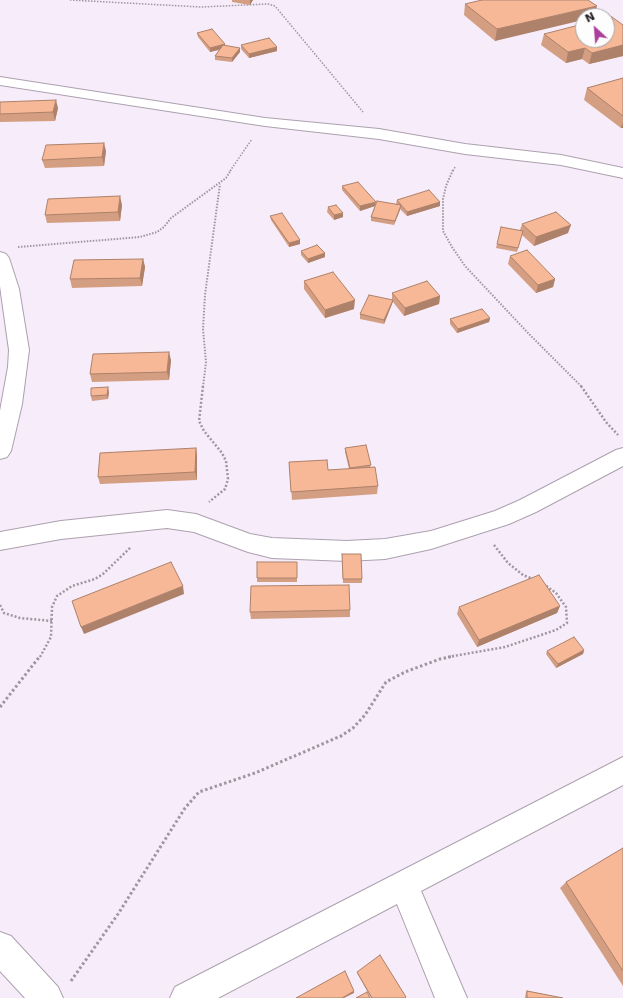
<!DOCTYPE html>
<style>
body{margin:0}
#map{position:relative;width:623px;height:998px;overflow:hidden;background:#f7ecfa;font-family:"DejaVu Sans",sans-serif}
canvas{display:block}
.north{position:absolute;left:575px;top:8px;width:40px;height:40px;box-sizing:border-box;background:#fdfdfd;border:1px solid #a4a3a4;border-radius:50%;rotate:334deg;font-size:11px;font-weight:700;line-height:16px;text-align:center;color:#1f1b1f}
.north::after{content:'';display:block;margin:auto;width:14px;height:18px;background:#ac3e9c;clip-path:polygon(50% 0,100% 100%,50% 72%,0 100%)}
</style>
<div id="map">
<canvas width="623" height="998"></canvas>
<div class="north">N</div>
</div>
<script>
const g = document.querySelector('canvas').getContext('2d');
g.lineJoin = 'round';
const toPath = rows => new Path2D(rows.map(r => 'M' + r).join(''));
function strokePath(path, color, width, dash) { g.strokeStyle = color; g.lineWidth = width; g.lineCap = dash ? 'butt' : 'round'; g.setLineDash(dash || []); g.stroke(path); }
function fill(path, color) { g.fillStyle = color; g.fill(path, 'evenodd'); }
const minor = toPath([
 [0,77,265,118,379,129,465,144,561,155,623,168,623,178,561,165,465,154,379,139,265,126,0,85,0,77],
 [0,252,6,254,9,258,19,289,29,350,22,404,11,451,7,457,0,459,0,411,8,367,9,350,0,286,0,252],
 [623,448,623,466,536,512,509,524,431,549,385,559,347,561,272,558,248,552,194,532,167,528,61,539,0,550,0,532,61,521,167,510,196,514,250,534,272,538,347,541,385,539,431,531,495,511,520,500,616,450,623,448],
 [623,757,623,785,421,891,467,998,435,998,397,904,218,998,170,998,175,987,623,757],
 [0,932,11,936,58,987,63,998,25,998,0,971,0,932]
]);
strokePath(minor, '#aca1af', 2);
strokePath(toPath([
 [70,0,201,7,268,4,275,6,363,112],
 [230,171,252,139],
 [453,171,455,167]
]), '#9e96a0', 1.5, [1.5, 1.5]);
strokePath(toPath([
 [453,170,446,186,443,199,443,231,452,247,465,266,529,334,582,387],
 [18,247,140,237,157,232,164,227,171,218,226,178,231,170],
 [203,387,206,362,203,329,205,295,220,184]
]), '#9e96a0', 2, [1.5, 1.5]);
strokePath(toPath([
 [203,386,199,421,204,431,222,453,226,461,228,479,225,489,209,502],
 [581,386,606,422,618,435],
 [494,545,508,563,523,575,533,579],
 [0,605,4,613,20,618,52,621],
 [40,657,51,637,52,607,57,596,72,586,95,579,103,574,131,547],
 [448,657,505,647,556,630,567,623,566,607,556,593,545,585]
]), '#9e96a0', 2.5, [2, 2]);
strokePath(toPath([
 [0,707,40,656],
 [71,981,118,914,185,808,199,792,255,773,341,736,353,728,365,715,386,682,405,672,440,659,454,656]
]), '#9e96a0', 3, [2.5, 2.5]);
fill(minor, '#fff');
fill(toPath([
 [232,0,253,0,250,5,232,2],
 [588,0,495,41,464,15,465,4],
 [623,25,623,56,589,64,582,59,566,63,541,45,544,34],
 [197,33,225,44,225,46,240,52,232,62,215,60,215,56,219,50,210,52,198,37],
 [241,45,277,47,277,51,249,58,241,49],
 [623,78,623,128,621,128,584,100,587,88],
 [0,102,58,108,55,121,0,122],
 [106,151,104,166,45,168,42,160],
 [342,186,375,206,397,205,396,204,397,200,440,202,440,206,407,216,400,209,394,225,371,221,371,217,375,206,360,211,342,190],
 [122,205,120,221,47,223,45,215],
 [328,207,343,213,343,217,334,220,327,212],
 [270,216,300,240,300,244,289,247,271,220],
 [522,224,568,233,534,246,522,235,517,252,496,248,497,244,520,230],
 [301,251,325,253,325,257,308,263,301,255],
 [510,256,555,279,553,287,536,293,508,264],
 [143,259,145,267,142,286,72,288,70,279],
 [304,281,354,309,325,318,304,289],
 [392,293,440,296,439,304,404,316,393,302,392,304,384,324,360,319,360,314,392,300],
 [490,318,489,322,457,333,450,324,450,319],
 [171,360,169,380,92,382,90,374],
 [109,392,108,399,92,401,91,396],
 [196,448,197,456,197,480,100,484,98,477],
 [345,448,371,465,370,467,378,486,377,494,292,500,289,462,328,470,349,469,345,452],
 [342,554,362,579,362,583,343,583],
 [297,562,297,582,257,582,257,578],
 [560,606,557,613,477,647,457,614,459,607],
 [350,610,350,617,251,619,250,612],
 [584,650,583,654,556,668,546,654,547,651],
 [623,848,623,986,560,888,566,882],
 [357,972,406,998,371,998,357,973],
 [527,991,563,998,525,998,526,992]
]), '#d49e82');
fill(toPath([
 [250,0,253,0,250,5],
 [597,6,594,16,583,16,583,20,495,41,497,29],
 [225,44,225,48,210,52,210,48],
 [623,45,623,56,589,64,592,53],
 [277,47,277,51,249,58,249,54],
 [240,48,240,52,232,62,232,58],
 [585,48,582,59,566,63,568,52],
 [56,100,58,108,55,121,53,112],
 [623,122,623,128,621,128],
 [104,143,106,151,104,166,102,157],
 [120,196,122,205,120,221,118,212],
 [376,202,375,206,360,211,360,206],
 [440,202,440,206,407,216,407,212],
 [401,205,400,210,394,225,395,221],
 [343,213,343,217,334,220,334,215],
 [571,225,568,233,534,246,536,237],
 [300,240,300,244,289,247,289,243],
 [325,253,325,257,308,263,308,259],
 [143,259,145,267,142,286,140,278],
 [555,279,553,287,536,293,538,285],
 [440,296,439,304,404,316,405,308],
 [355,300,354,309,325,318,325,310],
 [393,300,392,304,384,324,384,320],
 [490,318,489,322,457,333,458,329],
 [169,352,171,360,169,380,167,372],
 [108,387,109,392,108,399,107,395],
 [196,448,197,456,197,480,195,472],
 [183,586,184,594,84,634,81,627],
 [560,606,557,613,477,647,479,640],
 [584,650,583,654,556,668,558,664],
 [354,991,354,993,344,998,342,998]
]), '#ad816a');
const building = toPath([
 [482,0,588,0,597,6,497,29,465,4,482,0],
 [612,17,623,25,623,45,592,53,585,48,568,52,544,34,583,24,583,40,607,40,607,18,612,17],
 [212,29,225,44,210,48,197,33,212,29],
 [269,38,277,47,249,54,241,45,269,38],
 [223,45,240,48,232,58,215,56,223,45],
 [623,78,623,116,587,88,623,78],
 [56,100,53,112,0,114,0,102,56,100],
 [104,143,102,157,42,160,46,145,104,143],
 [358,182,376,202,360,206,342,186,358,182],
 [429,190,440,202,407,212,397,200,429,190],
 [120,196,118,212,45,215,48,199,120,196],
 [377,201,401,205,395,221,371,217,377,201],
 [336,205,343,213,334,215,328,207,336,205],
 [556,212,571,225,536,237,522,224,556,212],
 [282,213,300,240,289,243,270,216,282,213],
 [501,227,523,231,518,248,497,244,501,227],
 [317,245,325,253,308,259,301,251,317,245],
 [527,250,555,279,538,285,510,256,527,250],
 [143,259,140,278,70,279,74,260,143,259],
 [333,272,355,300,325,310,304,281,333,272],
 [427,281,440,296,405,308,392,293,427,281],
 [369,295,393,300,384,320,360,314,369,295],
 [482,309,490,318,458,329,450,319,482,309],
 [169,352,167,372,90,374,93,354,169,352],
 [108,387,107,395,91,396,91,388,108,387],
 [366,445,371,465,350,468,345,448,366,445],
 [196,448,195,472,98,477,100,453,196,448],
 [327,460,328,470,375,467,378,486,291,492,289,462,327,460],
 [342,554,361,554,362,579,343,579,342,554],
 [171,562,183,586,81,627,72,601,171,562],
 [257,562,297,562,297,578,257,578,257,562],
 [539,575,560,606,479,640,459,607,539,575],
 [349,585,350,610,250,612,251,586,349,585],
 [574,637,584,650,558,664,547,651,574,637],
 [623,848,623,971,566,882,623,848],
 [380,955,406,997,405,998,372,998,357,972,380,955],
 [345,971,354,991,342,998,296,998,345,971],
 [527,991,563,998,527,998,527,991],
 [367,992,370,998,356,998,367,992]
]);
fill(building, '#f7b897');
strokePath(building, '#ad816a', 1);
</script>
